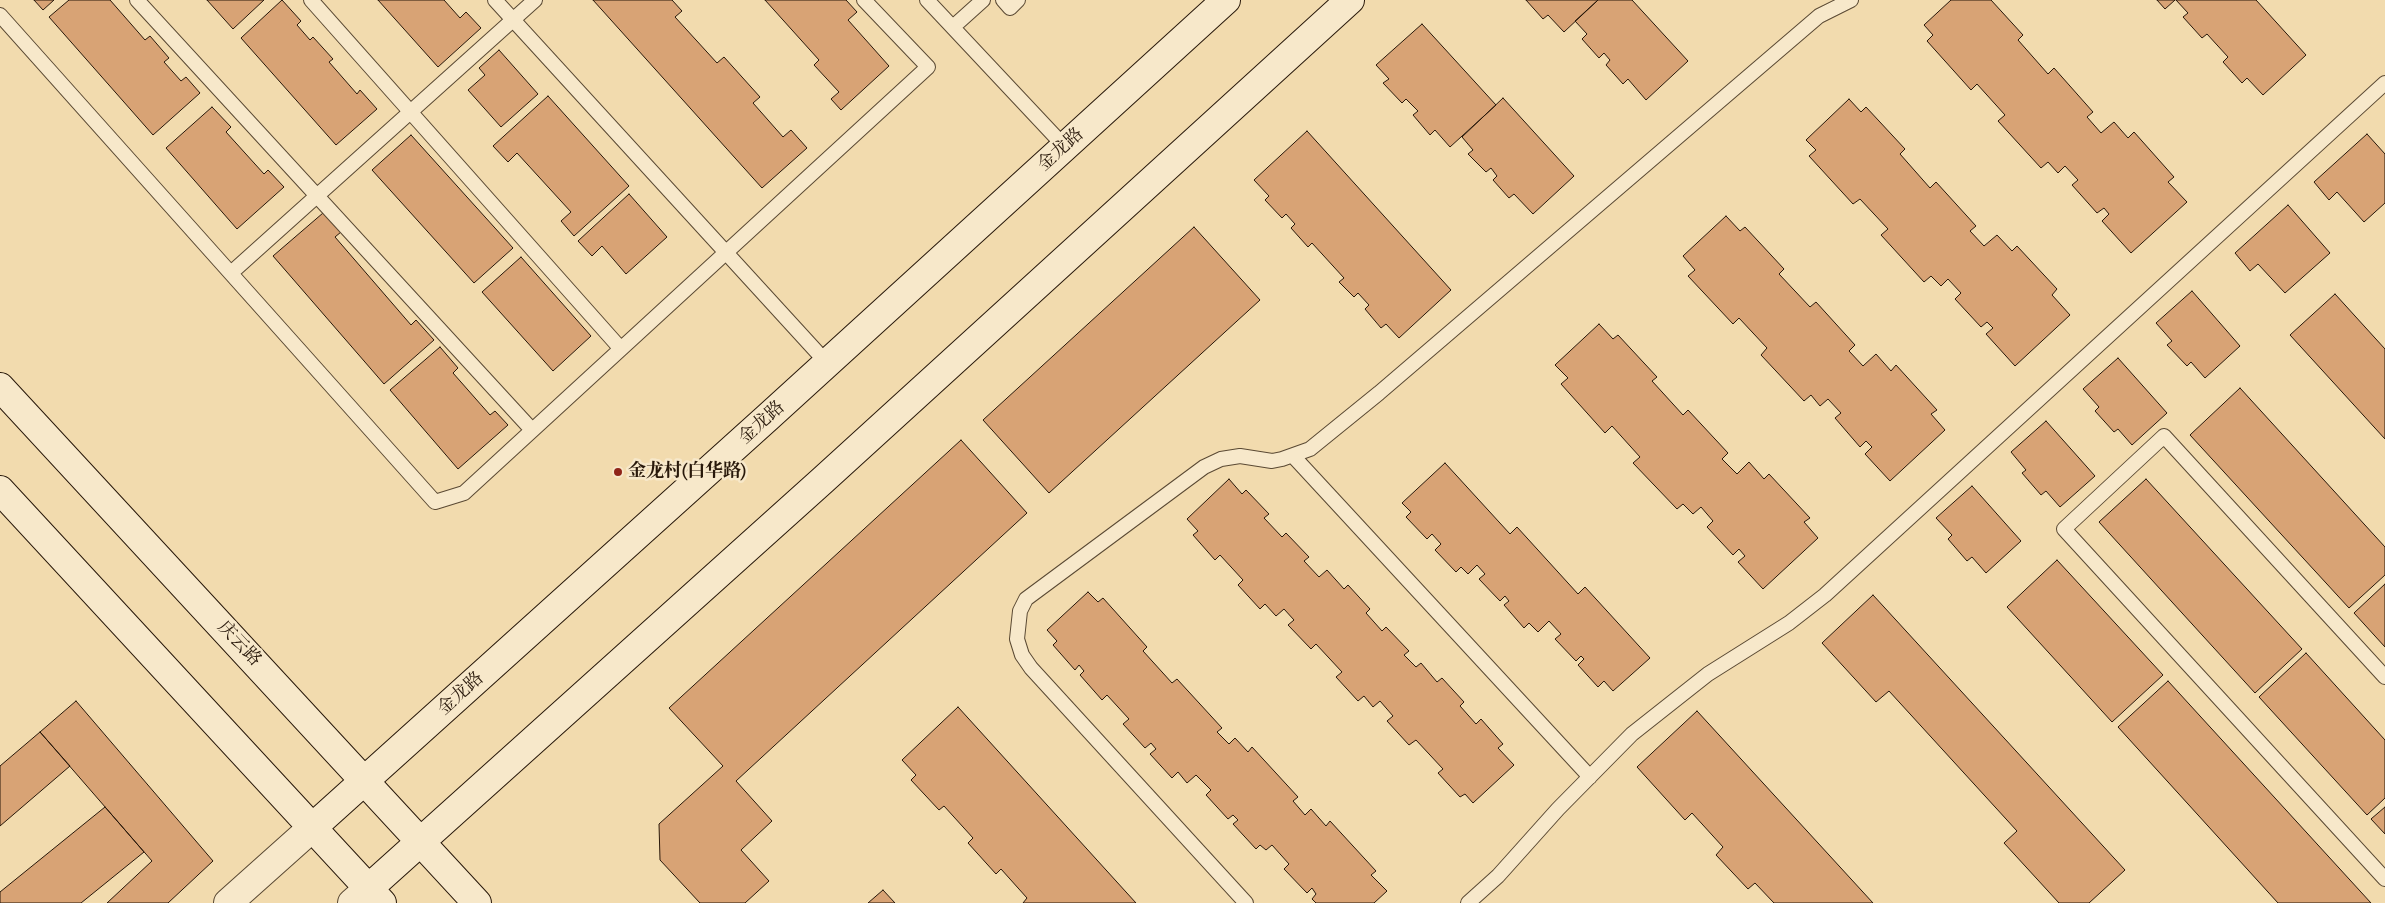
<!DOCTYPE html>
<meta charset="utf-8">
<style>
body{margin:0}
canvas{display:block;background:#f2dbae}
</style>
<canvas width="2385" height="903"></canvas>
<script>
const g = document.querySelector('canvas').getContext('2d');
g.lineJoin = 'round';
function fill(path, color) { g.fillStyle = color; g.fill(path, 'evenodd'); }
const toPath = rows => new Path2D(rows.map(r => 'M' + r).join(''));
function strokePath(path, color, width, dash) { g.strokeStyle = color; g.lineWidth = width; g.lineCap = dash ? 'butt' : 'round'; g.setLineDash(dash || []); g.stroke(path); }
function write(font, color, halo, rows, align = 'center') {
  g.font = font + ' "IM FELL French Canon","Noto Serif SC",serif'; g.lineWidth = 5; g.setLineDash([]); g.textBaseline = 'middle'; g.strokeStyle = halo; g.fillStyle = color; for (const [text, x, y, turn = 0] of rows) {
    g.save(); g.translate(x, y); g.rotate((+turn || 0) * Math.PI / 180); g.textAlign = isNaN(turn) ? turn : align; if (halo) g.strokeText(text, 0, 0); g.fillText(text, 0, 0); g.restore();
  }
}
const building = toPath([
 [34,0,54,0,43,10,34,0],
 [69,0,110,0,145,40,150,36,169,58,164,62,181,81,186,77,200,93,153,135,49,17,69,0],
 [207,0,264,0,233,29,207,0],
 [282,0,301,21,297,25,310,40,313,37,333,59,329,62,357,94,360,90,377,109,336,145,241,38,282,0],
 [378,0,444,0,460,18,466,12,481,28,438,67,378,0],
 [593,0,672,0,682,11,675,17,717,63,724,57,760,97,753,103,783,137,791,130,807,148,762,188,593,0],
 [765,0,846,0,857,12,848,20,889,66,841,110,831,99,839,92,814,65,819,60,765,0],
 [1526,0,1598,0,1564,32,1548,15,1543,19,1526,0],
 [1598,0,1632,0,1688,61,1646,100,1628,79,1623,84,1606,65,1610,60,1604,53,1599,58,1582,39,1587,34,1575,21,1598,0],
 [1951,0,1991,0,2023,35,2018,40,2048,74,2054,68,2093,112,2087,117,2101,133,2114,122,2128,138,2134,132,2174,177,2168,182,2187,202,2131,253,2102,221,2109,214,2104,208,2097,213,2072,185,2078,180,2065,166,2058,173,2048,162,2041,168,1998,121,2005,115,1977,84,1971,90,1927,41,1933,35,1924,25,1951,0],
 [2157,0,2175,0,2165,9,2157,0],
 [2176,0,2256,0,2306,55,2263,95,2247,78,2242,83,2223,62,2228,57,2207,34,2202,38,2183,17,2188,13,2176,0],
 [1422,24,1496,105,1450,147,1435,130,1430,135,1413,115,1418,111,1406,99,1402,103,1383,83,1389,79,1376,65,1422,24],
 [499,50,538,94,501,127,468,90,485,75,479,68,499,50],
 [548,96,629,186,574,236,561,221,571,212,517,153,508,162,493,146,548,96],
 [1503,98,1574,176,1533,214,1514,194,1509,198,1493,180,1497,176,1491,168,1486,172,1468,154,1473,150,1462,137,1503,98],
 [1849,99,1861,112,1866,107,1905,149,1900,154,1930,188,1936,182,1976,226,1970,231,1984,246,1997,235,2012,251,2017,246,2057,289,2052,295,2070,315,2015,366,1986,334,1993,328,1987,322,1981,327,1955,299,1961,293,1948,279,1941,286,1931,276,1924,282,1881,235,1888,229,1860,199,1853,204,1809,156,1816,150,1806,140,1849,99],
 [212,107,231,127,226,132,264,174,268,170,284,187,237,229,166,148,212,107],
 [1307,131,1451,290,1399,338,1386,324,1381,328,1365,309,1369,305,1358,293,1354,297,1339,282,1344,278,1312,243,1308,247,1291,228,1295,224,1286,214,1282,218,1265,200,1269,196,1254,180,1307,131],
 [2367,134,2385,154,2385,203,2364,222,2337,192,2329,200,2314,182,2367,134],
 [411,135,513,248,474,283,372,170,411,135],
 [629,194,667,237,626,274,602,246,592,256,578,241,629,194],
 [2288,205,2330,253,2285,293,2258,264,2250,271,2235,253,2288,205],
 [323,213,341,232,335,237,411,325,416,320,434,340,384,384,273,256,323,213],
 [1726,216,1740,231,1745,227,1784,269,1779,274,1810,307,1816,302,1855,345,1849,351,1863,366,1876,354,1891,371,1896,365,1937,410,1931,414,1945,430,1890,481,1865,454,1872,447,1866,441,1860,447,1835,418,1841,413,1828,399,1820,406,1811,395,1804,401,1761,355,1767,348,1739,318,1733,324,1688,276,1695,270,1683,256,1726,216],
 [1194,227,1260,300,1049,493,983,420,1194,227],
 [521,257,591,336,553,371,482,292,521,257],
 [2192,291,2240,346,2205,378,2191,362,2187,366,2167,345,2172,341,2156,323,2192,291],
 [2335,294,2385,349,2385,439,2290,335,2335,294],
 [1599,324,1613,339,1618,335,1657,377,1652,381,1683,415,1688,410,1728,453,1722,459,1737,474,1749,462,1764,479,1769,474,1810,518,1804,522,1818,538,1763,589,1738,562,1745,556,1739,549,1733,555,1707,527,1713,521,1701,507,1693,514,1683,504,1677,509,1633,463,1640,457,1612,426,1605,433,1561,384,1568,378,1555,365,1599,324],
 [440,347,458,368,453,373,490,415,495,411,508,425,458,469,390,390,440,347],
 [2118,358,2167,413,2132,445,2118,429,2114,432,2095,411,2099,407,2083,389,2118,358],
 [2240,388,2385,547,2385,575,2349,608,2190,435,2240,388],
 [2046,421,2095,476,2060,507,2046,491,2041,495,2022,473,2026,470,2011,452,2046,421],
 [961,440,1027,513,736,781,772,821,741,850,769,881,745,903,700,903,660,860,659,824,723,766,669,708,961,440],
 [1445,463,1510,534,1517,527,1578,594,1585,587,1650,658,1613,691,1604,681,1598,687,1578,665,1584,659,1581,656,1576,661,1555,639,1561,634,1549,621,1538,632,1529,623,1524,628,1504,605,1509,601,1505,596,1500,601,1479,579,1485,574,1477,565,1468,574,1461,567,1456,572,1435,550,1441,544,1432,534,1427,539,1406,517,1411,512,1402,503,1445,463],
 [1229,479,1242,494,1246,490,1269,514,1264,518,1282,537,1286,533,1309,557,1304,561,1319,577,1327,570,1344,589,1348,585,1370,609,1366,613,1382,631,1386,627,1409,651,1404,655,1416,667,1421,663,1437,682,1442,678,1464,702,1460,706,1476,724,1481,719,1503,744,1498,748,1514,765,1473,803,1465,794,1460,797,1438,773,1443,769,1416,740,1409,745,1387,721,1393,716,1380,701,1373,707,1364,696,1358,701,1336,677,1342,672,1316,644,1311,649,1288,625,1294,620,1284,609,1276,616,1265,604,1260,609,1238,585,1243,580,1220,555,1215,560,1193,535,1198,531,1187,519,1229,479],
 [2146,479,2302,649,2255,693,2099,522,2146,479],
 [1972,486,2021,541,1986,573,1972,557,1967,561,1948,539,1952,535,1936,518,1972,486],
 [2057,560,2163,675,2112,722,2007,607,2057,560],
 [2385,584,2385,647,2354,613,2385,584],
 [1088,592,1098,602,1103,598,1147,647,1143,651,1172,683,1177,679,1222,728,1217,732,1229,744,1235,738,1248,752,1252,747,1298,797,1293,801,1305,815,1311,809,1326,826,1330,821,1376,871,1371,875,1387,891,1374,903,1316,903,1312,899,1316,894,1312,888,1307,893,1284,869,1289,864,1272,845,1266,850,1260,845,1256,849,1233,824,1238,820,1233,815,1228,819,1206,795,1211,790,1196,775,1187,783,1178,772,1172,778,1150,754,1156,749,1151,743,1145,748,1123,724,1129,719,1107,695,1102,700,1080,675,1084,671,1079,665,1075,670,1053,645,1057,641,1047,630,1088,592],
 [1873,595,2125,870,2089,903,2059,903,2004,843,2017,831,1889,691,1876,702,1822,643,1873,595],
 [2306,653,2385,740,2385,798,2367,815,2259,697,2306,653],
 [2168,681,2371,903,2278,903,2118,727,2168,681],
 [76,701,213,861,168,903,107,903,152,861,40,732,76,701],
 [958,707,1136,903,1023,903,1027,898,1001,869,996,874,968,843,973,838,944,806,939,810,911,780,916,775,902,760,958,707],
 [1697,711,1873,903,1774,903,1755,883,1748,889,1716,855,1723,847,1692,813,1685,820,1637,767,1697,711],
 [40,732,70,766,0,826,0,766,40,732],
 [105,807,144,852,81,903,0,903,0,892,105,807],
 [2385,807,2385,834,2371,819,2385,807],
 [883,890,895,903,868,903,883,890]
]);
fill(building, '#d8a375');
strokePath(building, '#28180a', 1);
const service = toPath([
 [137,0,532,430],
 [311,0,621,349],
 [495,0,827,363],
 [927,0,1065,147],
 [1003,0,1010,8,1018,0],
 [0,15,435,502,464,493,928,67,864,0],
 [953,27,983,0],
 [231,273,535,0],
 [1294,457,1590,777],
 [2385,677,2164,436,2064,529,2385,879],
 [1246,903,1031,668,1022,655,1017,639,1020,611,1026,599,1204,467,1221,459,1240,456,1272,461,1282,459,1310,449,1379,393,1819,16,1851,0],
 [1468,903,1498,876,1558,809,1632,734,1708,674,1789,623,1825,595,2385,83]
]);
const tertiary = toPath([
 [228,903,313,827],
 [352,903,369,888]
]);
const secondary = toPath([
 [0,387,477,903],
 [0,490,382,903],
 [313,827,767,418,1226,0],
 [369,888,823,480,1350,0]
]);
strokePath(service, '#5a4933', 16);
strokePath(tertiary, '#5a4933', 30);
strokePath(secondary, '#28180a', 30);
strokePath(service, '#f7e8ca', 14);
strokePath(tertiary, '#f7e8ca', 28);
strokePath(secondary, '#f7e8ca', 28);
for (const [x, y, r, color] of [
 [618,472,5,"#8f2418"]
]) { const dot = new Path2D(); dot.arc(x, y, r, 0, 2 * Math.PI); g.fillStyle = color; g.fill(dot); strokePath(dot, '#f7e8ca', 2); }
write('18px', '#28180a', '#f7e8ca', [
 ["金龙路",1061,150,-42],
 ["金龙路",762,423,-42],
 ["庆云路",239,644,47],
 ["金龙路",461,694,-42]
]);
write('bold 18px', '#28180a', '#f7e8ca', [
 ["金龙村(白华路)",628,472]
], 'left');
</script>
